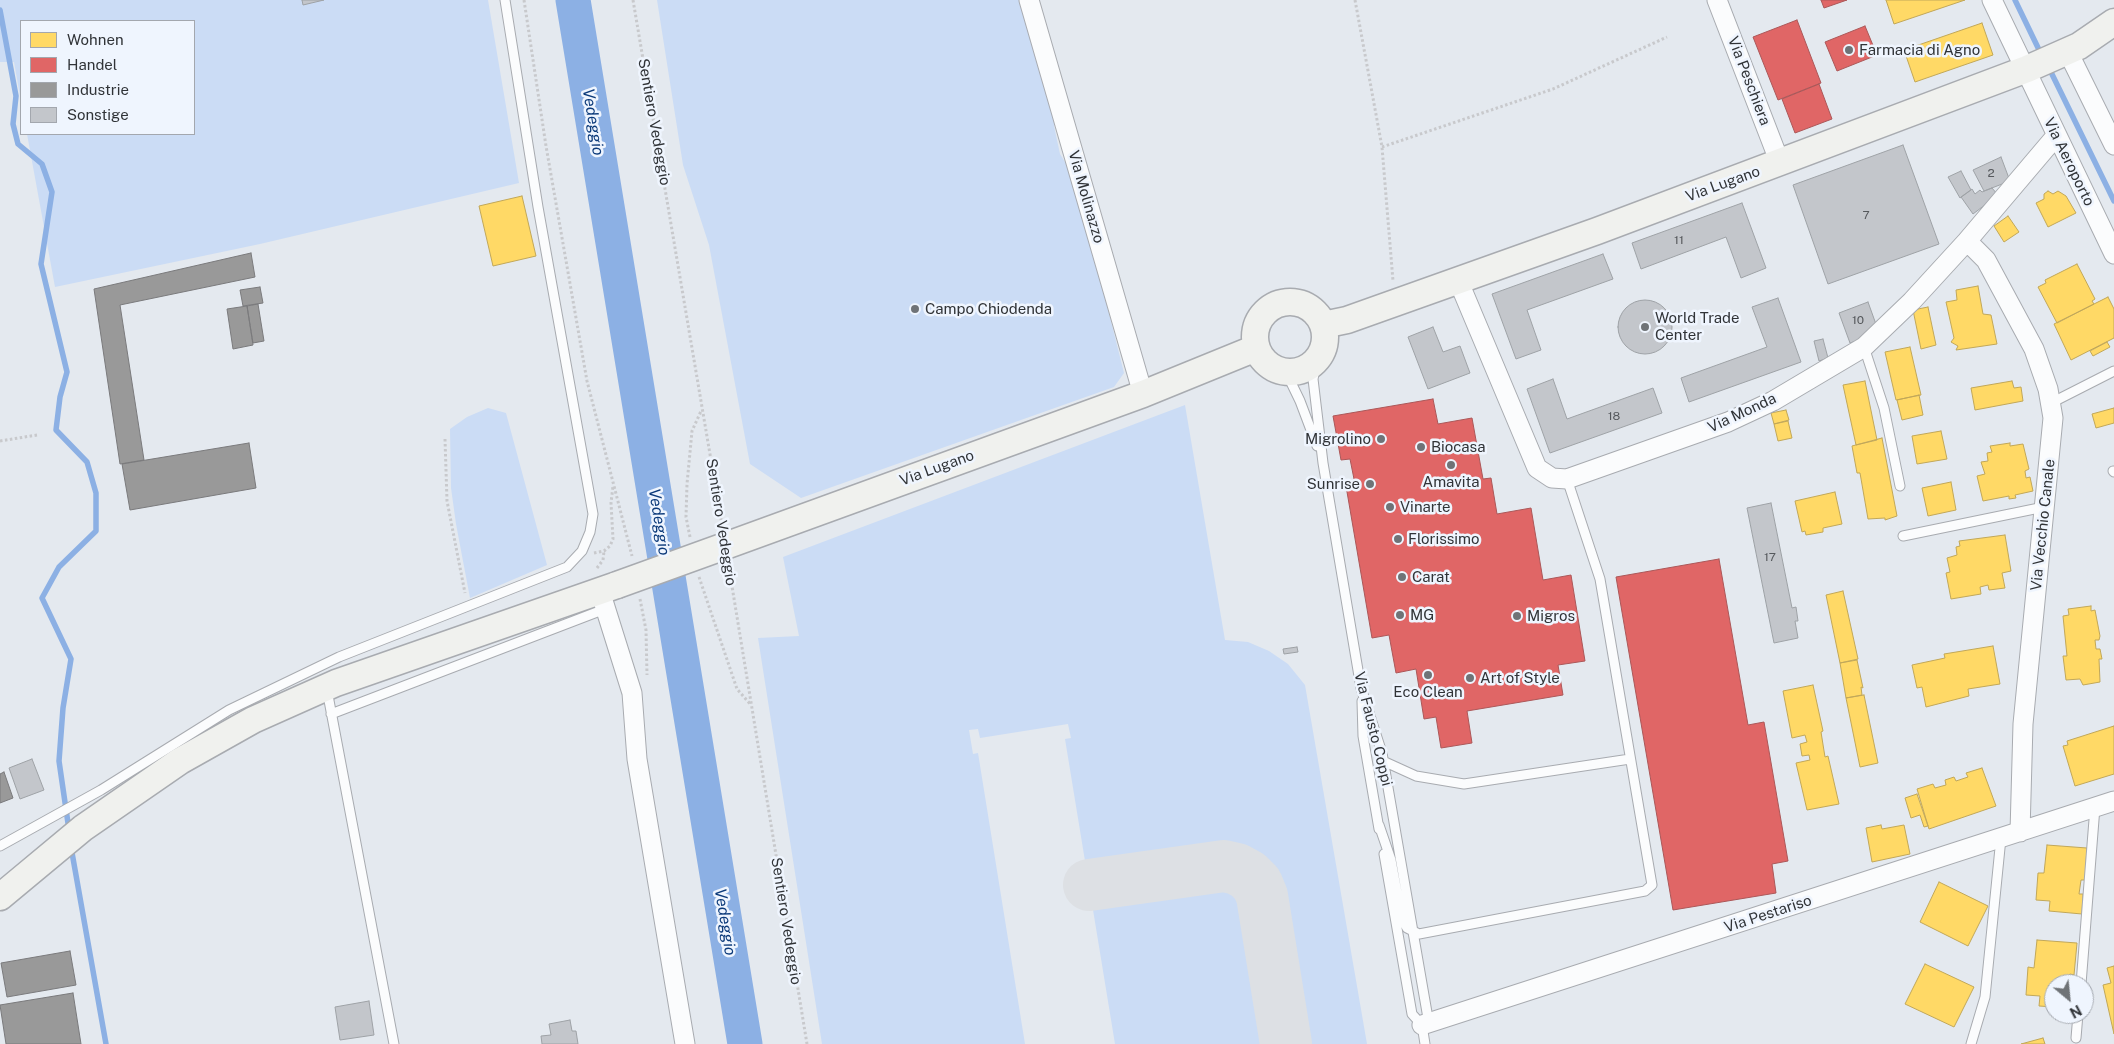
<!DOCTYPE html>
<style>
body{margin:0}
#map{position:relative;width:2114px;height:1044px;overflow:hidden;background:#e4e9ef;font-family:"Public Sans",sans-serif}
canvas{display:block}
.legend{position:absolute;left:20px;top:20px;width:175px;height:115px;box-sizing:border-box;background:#eff5fe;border:1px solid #a3a7ae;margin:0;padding:6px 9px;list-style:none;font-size:15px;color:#303337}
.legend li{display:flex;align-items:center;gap:10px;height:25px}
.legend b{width:25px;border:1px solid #a3a7ae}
.north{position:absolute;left:2044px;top:974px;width:50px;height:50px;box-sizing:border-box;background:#eff5fe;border:1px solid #a3a7ae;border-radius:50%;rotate:152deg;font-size:14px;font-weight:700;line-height:20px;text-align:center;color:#303337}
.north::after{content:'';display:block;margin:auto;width:18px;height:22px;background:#6f7377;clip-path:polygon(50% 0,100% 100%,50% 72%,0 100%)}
</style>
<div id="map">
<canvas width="2114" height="1044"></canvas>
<ul class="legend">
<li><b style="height:14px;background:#ffd966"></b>Wohnen</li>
<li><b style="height:14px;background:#e06666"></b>Handel</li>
<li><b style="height:14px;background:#999"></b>Industrie</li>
<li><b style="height:14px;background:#c3c6cb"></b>Sonstige</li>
</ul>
<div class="north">N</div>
</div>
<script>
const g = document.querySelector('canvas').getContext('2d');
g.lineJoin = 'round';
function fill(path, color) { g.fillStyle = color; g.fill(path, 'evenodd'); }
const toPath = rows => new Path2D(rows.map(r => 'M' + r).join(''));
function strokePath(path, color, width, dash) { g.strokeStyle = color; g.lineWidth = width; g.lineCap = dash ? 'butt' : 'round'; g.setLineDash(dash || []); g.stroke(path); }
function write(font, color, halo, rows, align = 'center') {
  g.font = font + ' "Public Sans",sans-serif'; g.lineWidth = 5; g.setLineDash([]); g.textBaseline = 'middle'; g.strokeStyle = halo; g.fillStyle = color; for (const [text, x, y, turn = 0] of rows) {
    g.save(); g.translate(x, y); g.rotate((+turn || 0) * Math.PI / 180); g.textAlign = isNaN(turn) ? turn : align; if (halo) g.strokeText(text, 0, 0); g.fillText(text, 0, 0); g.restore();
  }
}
fill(toPath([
 [0,0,488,0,519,183,260,244,55,287,27,134,194,134,194,21,21,21,21,101,14,62,0,62],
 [657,0,1022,0,1056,122,1054,126,1060,154,1075,178,1124,373,1114,387,801,498,750,464,709,245,683,165],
 [1185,405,1225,640,1248,642,1269,651,1288,664,1305,685,1367,1044,1115,1044,1065,739,1071,738,1068,724,980,738,978,729,969,730,973,754,978,753,1025,1044,822,1044,758,638,799,636,783,557],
 [488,408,506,413,547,565,470,598,456,524,451,488,450,429,467,417]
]), '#cbdcf5');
const homes = toPath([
 [1886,0,1965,0,1894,24,1886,0],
 [1982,23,1993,55,1915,82,1904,50,1982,23],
 [2048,191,2053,194,2058,191,2066,196,2076,213,2048,227,2036,203,2044,199,2044,194,2048,191],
 [522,196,536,256,493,266,479,206,522,196],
 [2008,216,2019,232,2004,242,1994,226,2008,216],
 [2077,264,2095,299,2092,301,2094,304,2057,323,2038,287,2046,283,2045,280,2077,264],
 [1978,286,1983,314,1991,315,1997,344,1956,350,1958,346,1951,342,1954,338,1946,302,1957,300,1956,290,1978,286],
 [2108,297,2114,309,2114,338,2071,360,2054,324,2108,297],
 [1928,307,1936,345,1921,349,1913,310,1928,307],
 [2107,342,2110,347,2093,356,2090,351,2107,342],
 [1910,347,1921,395,1896,400,1885,352,1910,347],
 [1865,381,1877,440,1856,445,1843,385,1865,381],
 [2012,381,2014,388,2021,387,2023,401,1975,410,1971,388,2012,381],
 [1919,395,1923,415,1902,420,1897,400,1919,395],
 [2114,408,2114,423,2096,428,2092,414,2114,408],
 [1786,410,1789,420,1774,424,1771,413,1786,410],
 [1788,421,1792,438,1778,441,1774,424,1788,421],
 [1941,431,1947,459,1917,464,1912,436,1941,431],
 [1882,438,1897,516,1885,520,1885,518,1868,519,1860,473,1857,473,1852,446,1882,438],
 [2010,443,2010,446,2023,444,2029,469,2025,471,2026,478,2030,477,2033,491,2015,495,2016,498,2009,499,2009,496,1983,501,1977,476,1985,474,1981,462,1988,461,1987,453,1992,452,1990,446,2010,443],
 [1951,482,1956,510,1928,516,1922,488,1951,482],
 [1835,492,1842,524,1823,528,1823,532,1806,535,1805,531,1802,532,1795,501,1835,492],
 [2005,535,2011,571,2002,573,2005,588,1989,590,1988,585,1980,587,1981,594,1951,599,1946,573,1950,572,1947,558,1957,555,1956,547,1960,546,1959,541,2005,535],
 [1843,591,1858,659,1840,663,1826,595,1843,591],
 [2091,606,2091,611,2095,610,2100,636,2099,640,2095,640,2096,649,2100,649,2102,659,2099,659,2100,682,2083,685,2080,679,2066,680,2063,656,2067,656,2063,616,2069,615,2068,609,2091,606],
 [1993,646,2000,684,1968,689,1969,696,1926,707,1922,687,1917,688,1912,665,1945,658,1944,654,1993,646],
 [1857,660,1863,688,1861,687,1862,695,1846,698,1840,663,1857,660],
 [1813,685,1823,731,1821,732,1825,757,1828,756,1839,804,1807,810,1796,763,1810,760,1809,755,1802,756,1800,744,1807,742,1805,735,1792,738,1783,691,1813,685],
 [1864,695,1878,763,1860,767,1846,698,1864,695],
 [2114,726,2114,774,2075,786,2063,746,2068,745,2067,741,2114,726],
 [1982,768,1996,806,1929,829,1917,789,1933,784,1935,788,1946,785,1945,780,1954,777,1956,781,1968,777,1966,773,1982,768],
 [1917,794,1928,826,1924,827,1920,815,1911,818,1905,798,1917,794],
 [1881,825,1882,829,1904,825,1910,854,1872,862,1866,828,1881,825],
 [2047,845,2087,848,2085,880,2081,880,2079,894,2083,894,2082,914,2049,911,2050,901,2036,900,2038,873,2044,873,2047,845],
 [1939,882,1988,906,1968,946,1920,922,1939,882],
 [2037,940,2077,943,2074,975,2070,974,2070,984,2054,984,2054,1007,2039,1006,2040,996,2026,995,2028,967,2034,968,2037,940],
 [1925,964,1974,987,1954,1027,1905,1004,1925,964],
 [2114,966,2114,1034,2103,985,2111,983,2107,968,2114,966],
 [2043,1038,2045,1044,2021,1044,2043,1038]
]);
fill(homes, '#ffd966');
strokePath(homes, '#c1a758', 1);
const shops = toPath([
 [1821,0,1847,0,1824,8,1821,0],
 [1797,20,1821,83,1778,100,1753,37,1797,20],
 [1865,26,1877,55,1837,71,1825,42,1865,26],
 [1819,84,1832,119,1795,133,1782,99,1819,84],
 [1433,399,1438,424,1472,418,1483,479,1491,478,1497,514,1531,508,1543,580,1571,575,1585,661,1558,665,1563,695,1467,711,1472,743,1441,748,1436,717,1424,719,1416,669,1396,673,1389,635,1372,638,1346,486,1355,484,1350,459,1341,460,1333,416,1433,399],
 [1719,559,1748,725,1764,722,1788,861,1772,864,1776,893,1673,910,1616,577,1719,559]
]);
fill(shops, '#e06666');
strokePath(shops, '#ab5758', 1);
const industry = toPath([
 [251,253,255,277,120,305,144,460,120,464,94,289,251,253],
 [260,287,263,303,243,306,240,290,260,287],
 [258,304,264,341,253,343,247,306,258,304],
 [247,306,253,345,233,349,227,309,247,306],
 [249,443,256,488,130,510,122,464,249,443],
 [4,772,13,798,0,803,0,774,4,772],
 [70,951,76,985,7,997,1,963,70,951],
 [73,993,81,1044,6,1044,0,1005,73,993]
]);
fill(industry, '#999');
strokePath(industry, '#7a7a7c', 1);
strokePath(toPath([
 [2015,0,2042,56],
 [0,10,16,96,13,124,18,144,42,164,52,192,41,264,67,372,60,397,56,430,87,462,96,493,96,531,59,567,42,598,71,659,63,708,59,761,69,830],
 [2048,66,2114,201],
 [71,847,106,1044]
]), '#8cb0e4', 5.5);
strokePath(toPath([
 [573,0,745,1044]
]), '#8cb0e4', 35);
strokePath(toPath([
 [1089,885,1224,866,1237,869,1248,875,1257,884,1262,896,1286,1044]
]), '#dde0e4', 52);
const building = toPath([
 [302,0,324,0,303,5,302,0],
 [1903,145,1939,244,1828,284,1793,185,1903,145],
 [2001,157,2010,181,1984,191,1973,170,2001,157],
 [1961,171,1971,190,1960,198,1948,177,1961,171],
 [1992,188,1998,195,1973,214,1961,197,1972,189,1975,194,1980,190,1982,192,1992,188],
 [1742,203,1766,268,1741,278,1726,237,1641,269,1632,243,1742,203],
 [1603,254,1613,279,1527,310,1541,350,1516,359,1492,294,1603,254],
 [1778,298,1801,362,1689,402,1681,378,1767,347,1752,307,1778,298],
 '1618 327a27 27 0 1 1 54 0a27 27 0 1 1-54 0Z',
 [1868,302,1877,327,1865,338,1850,343,1839,313,1868,302],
 [1433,327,1443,352,1460,346,1470,373,1428,389,1408,337,1433,327],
 [1823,339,1828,358,1819,361,1814,341,1823,339],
 [1553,379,1567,419,1653,388,1662,413,1550,453,1527,389,1553,379],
 [1771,503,1792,608,1796,607,1798,621,1795,621,1798,638,1774,643,1747,508,1771,503],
 [1297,647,1298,652,1284,654,1283,649,1297,647],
 [32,759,44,790,20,799,9,768,32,759],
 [369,1001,374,1035,340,1040,335,1007,369,1001],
 [570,1020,572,1031,576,1031,578,1044,542,1044,541,1036,551,1035,549,1024,570,1020]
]);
fill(building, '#c3c6cb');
strokePath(building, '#9ea2a6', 1);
const lane = toPath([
 [1864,347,1884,408,1900,486],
 [1317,359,1313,379,1323,463,1361,688,1382,753,1429,1024],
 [1286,372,1300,401,1317,446],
 [2051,403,2114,371],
 [2113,471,2114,472],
 [1903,536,2044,507],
 [327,690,394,1044],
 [1362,701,1363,736,1379,829],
 [331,714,605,609],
 [1383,761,1416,776,1464,784,1630,759],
 [1379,825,1391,860,1402,919,1407,928,1419,934,1645,891,1652,885,1600,579,1567,479],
 [0,846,101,790,229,710,339,657,567,567,582,551,590,532,593,514,538,207,505,0],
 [1384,854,1412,1014,1422,1025,1425,1044],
 [2081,984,2095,807],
 [2076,1038,2078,1014],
 [1971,1044,1985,997,2001,838]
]);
const street = toPath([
 [1029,0,1143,394],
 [1717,0,1780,163],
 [1992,0,2114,254],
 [2068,52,2114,145],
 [1967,241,1986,260,2034,349,2048,389,2053,418,2023,724,2020,832],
 [1458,280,1537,468,1552,478,1567,479,1728,422,1773,401,1864,347,1912,301,1967,241,2056,136],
 [600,591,632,693,637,759,685,1044],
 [1422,1025,2114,801]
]);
const secondary = toPath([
 '1255 337a35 35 0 1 1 70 0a35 35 0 1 1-70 0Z',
 [1323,325,1347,320,1597,231,2027,69,2079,46,2114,22],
 [725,546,1143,394,1256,348],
 [0,897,83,828,180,761,253,720,336,683,617,585]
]);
strokePath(lane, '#a8abb0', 11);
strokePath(street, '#a8abb0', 21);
strokePath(secondary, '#a8abb0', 29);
strokePath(toPath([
 [524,0,546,146,587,381,632,556],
 [633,0,722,525],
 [1355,0,1382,147,1393,281],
 [1382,147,1553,89,1667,37],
 [445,439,447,501,465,593],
 [0,441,37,435],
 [690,537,686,517,687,484,692,431,701,411],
 [594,553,604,551,610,546,613,539,611,503,613,486],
 [597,568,603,560,604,551],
 [729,568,807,1044],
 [699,577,737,689,751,705],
 [640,599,646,630,647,675]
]), '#c8c9cc', 3, [2.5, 2.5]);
strokePath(lane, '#fbfcfd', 9);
strokePath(street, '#fbfcfd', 19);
strokePath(secondary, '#f0f1ee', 26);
const secondaryBridge = toPath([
 [617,585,725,546]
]);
strokePath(secondaryBridge, '#a8abb0', 29, []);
strokePath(secondaryBridge, '#f0f1ee', 26);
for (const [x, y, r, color] of [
 [1849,50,5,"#6f7377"],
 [915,309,5,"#6f7377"],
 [1645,327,5,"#6f7377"],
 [1381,439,5,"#6f7377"],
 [1421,447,5,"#6f7377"],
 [1451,465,5,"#6f7377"],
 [1370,484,5,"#6f7377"],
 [1390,507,5,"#6f7377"],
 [1398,539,5,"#6f7377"],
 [1402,577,5,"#6f7377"],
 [1400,615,5,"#6f7377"],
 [1517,616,5,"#6f7377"],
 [1428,675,5,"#6f7377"],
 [1470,678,5,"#6f7377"]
]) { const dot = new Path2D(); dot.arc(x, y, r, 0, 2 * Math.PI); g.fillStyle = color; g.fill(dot); strokePath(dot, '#eff5fe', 2); }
write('12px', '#55585c', null, [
 ["2",1991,173],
 ["7",1866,215],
 ["11",1679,240],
 ["10",1858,320],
 ["18",1614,416],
 ["17",1770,557]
]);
write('15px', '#303337', '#eff5fe', [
 ["Farmacia di Agno",1859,50],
 ["Campo Chiodenda",925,309],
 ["World Trade",1655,318],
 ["Center",1655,335],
 ["Migrolino",1371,439,"right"],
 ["Biocasa",1431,447],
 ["Amavita",1451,482,"center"],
 ["Sunrise",1360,484,"right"],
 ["Vinarte",1400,507],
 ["Florissimo",1408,539],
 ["Carat",1412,577],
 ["MG",1410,615],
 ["Migros",1527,616],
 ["Art of Style",1480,678],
 ["Eco Clean",1428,692,"center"]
], 'left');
write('15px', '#303337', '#eff5fe', [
 ["Via Peschiera",1749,81,69],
 ["Sentiero Vedeggio",654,122,80],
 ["Via Aeroporto",2069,162,64],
 ["Via Lugano",1723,184,-20],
 ["Via Molinazzo",1086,197,74],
 ["Via Monda",1742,413,-25],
 ["Via Lugano",937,468,-20],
 ["Sentiero Vedeggio",721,522,81],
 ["Via Vecchio Canale",2043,525,-84],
 ["Via Fausto Coppi",1373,729,76],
 ["Via Pestariso",1768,914,-18],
 ["Sentiero Vedeggio",786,921,81]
]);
write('italic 16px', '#0c3a7a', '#eff5fe', [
 ["Vedeggio",593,122,81],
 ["Vedeggio",659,522,81],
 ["Vedeggio",725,922,81]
]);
</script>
